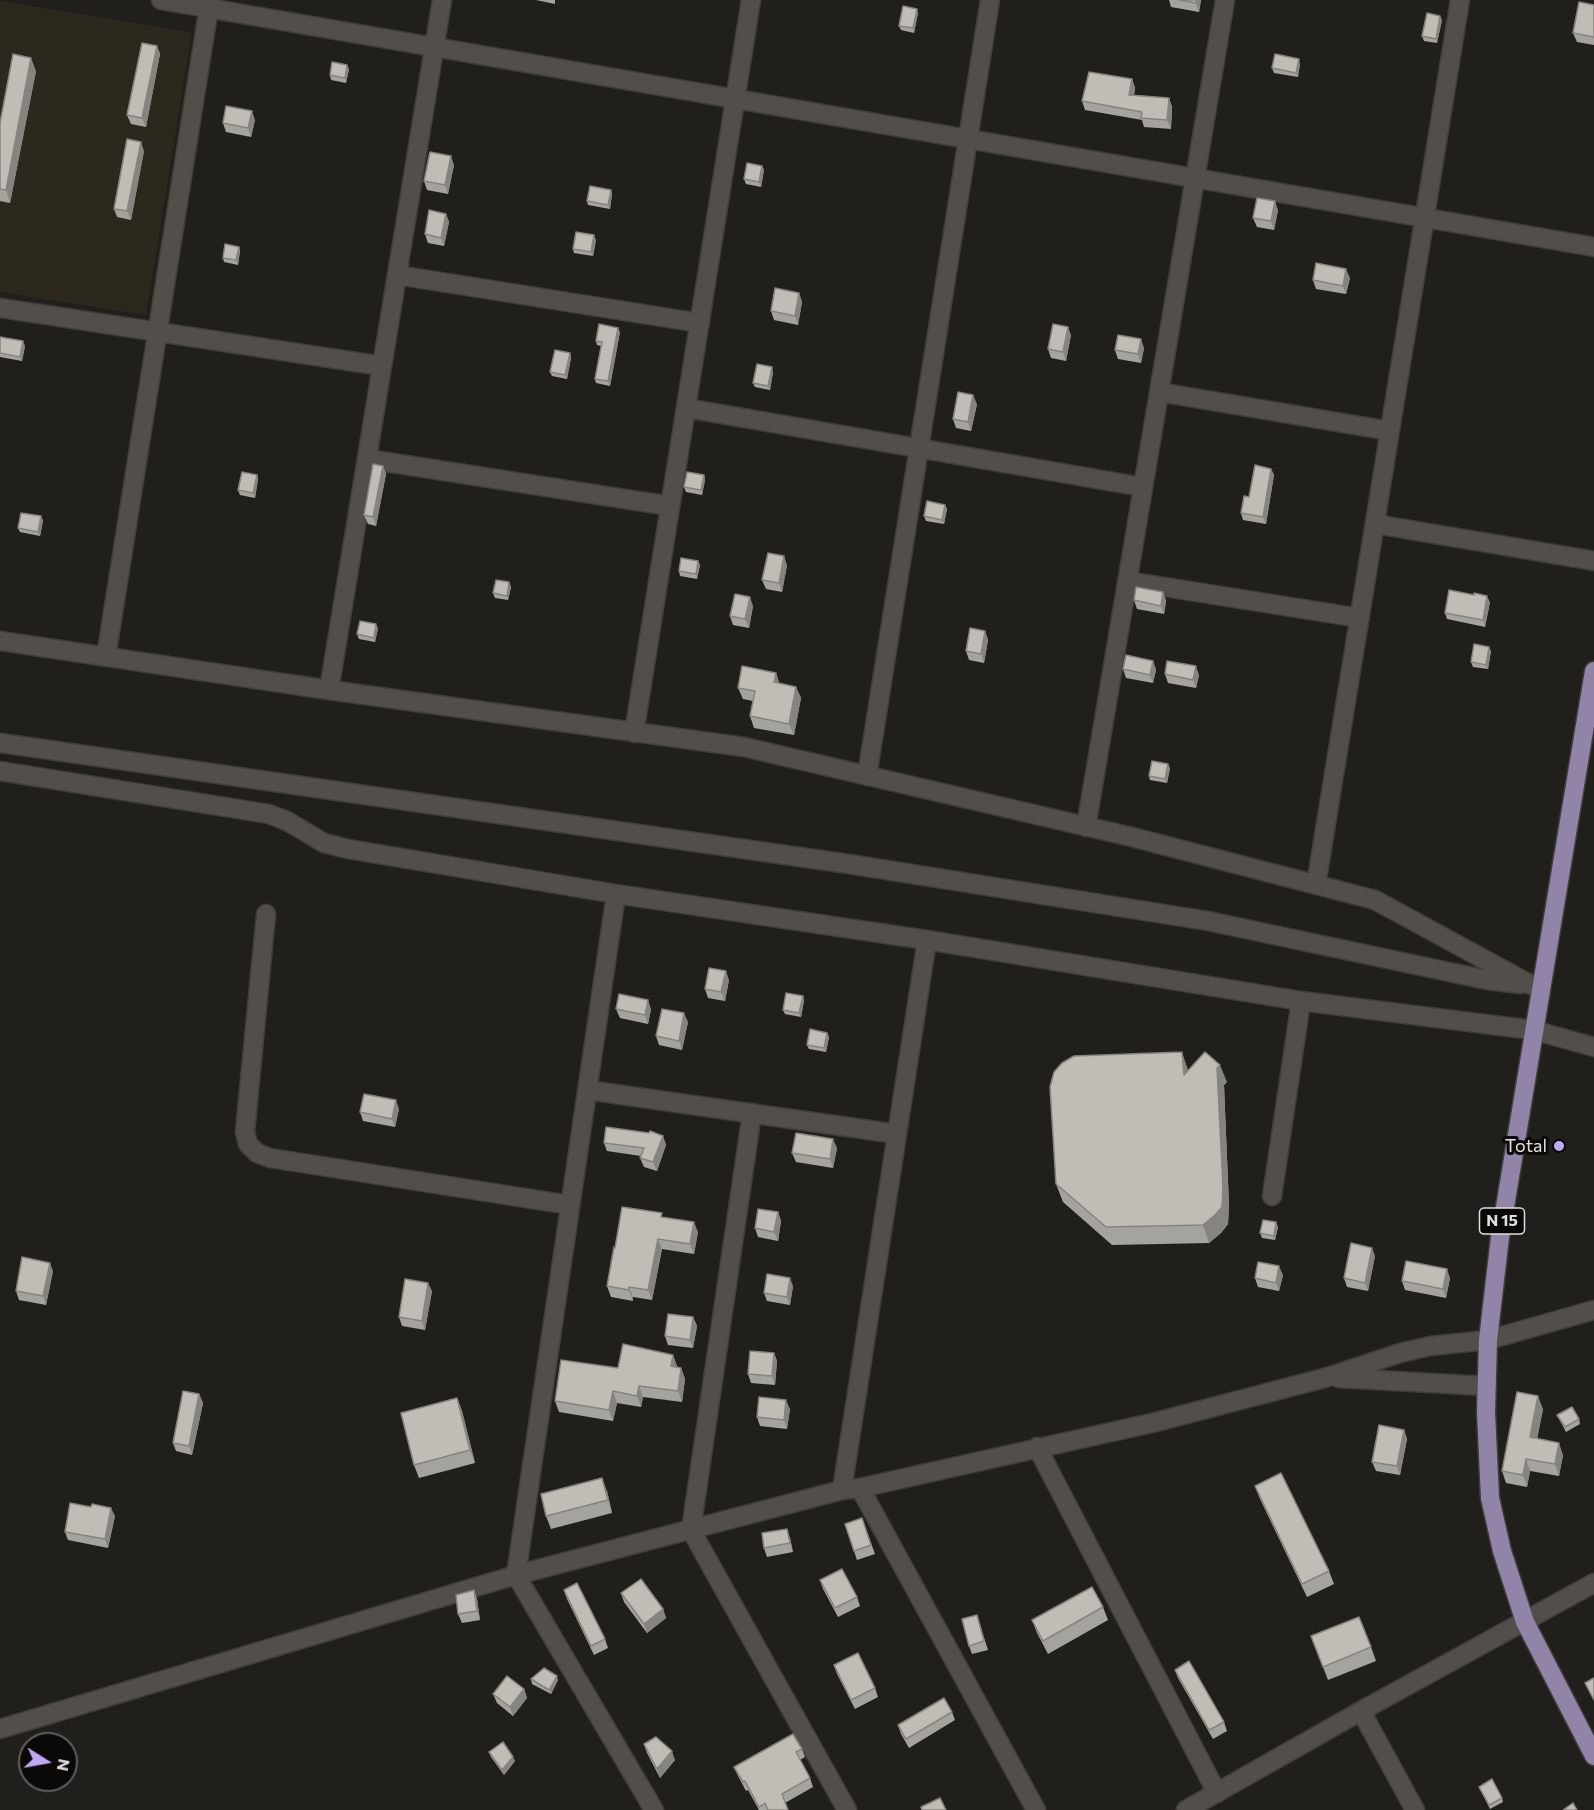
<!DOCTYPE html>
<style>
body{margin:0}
#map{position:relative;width:1594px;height:1810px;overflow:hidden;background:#211f1b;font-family:Commissioner,sans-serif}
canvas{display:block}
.north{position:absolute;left:18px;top:1732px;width:60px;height:60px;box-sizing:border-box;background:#0a0907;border:2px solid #605f5c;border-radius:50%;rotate:101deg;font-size:16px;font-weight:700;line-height:24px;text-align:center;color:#e1e0dc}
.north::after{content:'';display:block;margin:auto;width:21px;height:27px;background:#c1a8f3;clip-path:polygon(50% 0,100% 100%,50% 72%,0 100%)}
</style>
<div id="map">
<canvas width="1594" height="1810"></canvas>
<div class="north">N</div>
</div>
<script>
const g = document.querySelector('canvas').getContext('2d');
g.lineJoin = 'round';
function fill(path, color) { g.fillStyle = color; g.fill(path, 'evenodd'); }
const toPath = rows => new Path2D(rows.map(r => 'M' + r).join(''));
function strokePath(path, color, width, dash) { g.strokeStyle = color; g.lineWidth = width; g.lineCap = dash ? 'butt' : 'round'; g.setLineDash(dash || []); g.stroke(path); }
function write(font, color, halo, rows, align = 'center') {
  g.font = font + ' Commissioner,sans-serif'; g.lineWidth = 6; g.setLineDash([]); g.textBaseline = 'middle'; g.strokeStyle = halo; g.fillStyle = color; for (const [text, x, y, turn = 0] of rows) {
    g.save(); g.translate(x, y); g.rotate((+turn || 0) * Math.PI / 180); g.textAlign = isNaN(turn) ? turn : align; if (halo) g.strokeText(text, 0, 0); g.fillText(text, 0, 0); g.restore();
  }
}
fill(toPath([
 [0,1,192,32,146,315,0,292]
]), '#2d281e');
const minor = toPath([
 [161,0,1594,247],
 [397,275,700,323],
 [0,308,382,366],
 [1159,392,1390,431],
 [686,408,1143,487],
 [367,459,670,506],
 [1375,524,1594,561],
 [1127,581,1360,618],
 [0,641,329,690,744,747,1132,837,1375,900,1533,986],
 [106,657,210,0],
 [329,690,442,0],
 [634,733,751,0],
 [0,743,849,864,1208,921,1487,980,1521,984],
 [0,771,269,814,287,821,324,843,348,849,616,894,927,940,1301,1001,1533,1030,1594,1047],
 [867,776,990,0],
 [1086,827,1225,0],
 [1316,885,1460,0],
 [616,894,516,1575,654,1810],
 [266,914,245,1132,248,1144,257,1153,270,1158,570,1205],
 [587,1090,897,1134],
 [752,1113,691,1530,847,1810],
 [1272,1196,1301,1001],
 [1338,1378,1487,1386],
 [1037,1447,1217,1793],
 [860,1488,1036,1810],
 [842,1490,927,940],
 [1361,1711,1415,1810],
 [0,1729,516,1575,842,1490,860,1488,1156,1422,1328,1377,1400,1353,1430,1346,1488,1340,1594,1310],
 [1186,1810,1361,1711,1594,1583]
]);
const major = toPath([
 [1594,671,1500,1237,1488,1340,1486,1412,1490,1498,1502,1551,1525,1622,1594,1756]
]);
strokePath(minor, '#3e3d39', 21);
strokePath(major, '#3e3d39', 21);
strokePath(minor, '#524f4a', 18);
strokePath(major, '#9283a9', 18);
fill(toPath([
 [536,0,555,0,555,4],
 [1169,0,1201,0,1199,12,1171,7],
 [1594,5,1594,45,1577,42,1573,33],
 [918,13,914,33,901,30,899,26],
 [1442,20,1437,43,1424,41,1422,36],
 [157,46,160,54,146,127,131,124,127,115],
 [1300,64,1298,77,1274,73,1272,68],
 [349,69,346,83,331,80,330,75],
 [36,71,10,203,0,201,0,123],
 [1132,79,1135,88,1134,95,1169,98,1172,107,1171,129,1144,127,1142,120,1085,110,1082,101],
 [255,120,251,137,226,132,223,123],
 [144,151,131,220,117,217,114,209],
 [454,165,448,194,427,190,424,181],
 [762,166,764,170,761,187,746,184,744,179],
 [611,190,612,194,610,209,588,205,587,201],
 [1278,210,1274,230,1257,227,1253,218],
 [446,214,449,222,444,246,428,243,425,234],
 [596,240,593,256,574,253,573,249],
 [239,247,240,251,238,265,224,262,223,258],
 [1350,278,1346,294,1316,289,1313,280],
 [799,293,802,302,798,325,774,320,771,311],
 [620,332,610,386,596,383,595,379,601,346,597,345,596,341],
 [1071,335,1066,361,1051,358,1048,349],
 [0,337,25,346,22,361,0,357],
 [1144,348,1141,363,1118,359,1115,350],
 [570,353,571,358,567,379,552,376,550,372],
 [773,372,770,390,755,387,753,383],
 [977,404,971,431,956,428,953,419],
 [383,466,386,474,376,526,368,524,364,515],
 [1271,469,1274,475,1266,524,1243,520,1241,513,1249,497],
 [257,475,258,479,255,498,240,495,238,490],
 [704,475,705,480,702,495,686,492,684,487],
 [945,505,947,509,944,524,926,521,924,516],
 [41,516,43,521,40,536,20,532,18,528],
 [698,561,700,565,697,579,680,576,679,571],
 [787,565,782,592,766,589,762,580],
 [509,582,511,587,508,600,495,598,493,593],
 [1163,592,1166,601,1164,614,1137,609,1134,600],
 [1490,602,1485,627,1447,619,1445,613],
 [753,606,749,628,733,625,730,616],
 [378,628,375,642,359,639,357,634],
 [985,631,988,640,984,663,969,660,966,651],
 [1491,651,1488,669,1473,667,1471,662],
 [1153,661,1156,670,1153,683,1126,678,1123,669],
 [776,673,779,683,796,687,801,698,794,735,754,728,750,716,753,701,743,699,738,688],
 [1165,674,1199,675,1196,688,1168,683],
 [1170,768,1167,783,1150,780,1149,776],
 [729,980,725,1001,708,998,705,989],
 [803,996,804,1001,801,1017,785,1014,783,1010],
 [616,1009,651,1009,648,1024,620,1018],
 [688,1022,682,1050,659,1045,656,1036],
 [827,1033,829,1037,826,1052,809,1049,807,1045],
 [1188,1070,1227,1082,1224,1085,1229,1205,1228,1224,1221,1233,1209,1243,1112,1245,1063,1202,1056,1184],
 [399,1109,395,1127,363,1121,360,1112],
 [649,1133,663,1136,666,1145,657,1171,644,1167,640,1158,641,1156,607,1151,604,1143],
 [837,1148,833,1168,796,1162,792,1153],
 [778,1212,781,1221,778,1241,758,1237,755,1228],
 [663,1217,698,1232,694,1254,662,1249,652,1300,633,1297,633,1301,611,1297,607,1286,615,1248],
 [1276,1222,1278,1227,1275,1240,1262,1238,1260,1233],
 [1375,1256,1368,1291,1347,1287,1344,1278],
 [53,1271,46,1305,19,1300,16,1291],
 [1283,1275,1279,1291,1258,1287,1255,1278],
 [1450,1278,1446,1298,1405,1290,1402,1281],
 [793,1286,790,1305,767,1301,764,1293],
 [432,1291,425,1330,402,1326,399,1317],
 [693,1317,697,1326,693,1348,668,1345,665,1336],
 [774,1353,777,1361,775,1385,751,1383,748,1374],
 [673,1355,677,1367,681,1368,685,1379,682,1402,643,1397,641,1407,617,1403,613,1421,559,1412,555,1401,618,1368],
 [199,1394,203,1403,192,1455,176,1451,173,1443],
 [457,1398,462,1411,475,1463,419,1478,414,1465],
 [790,1409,787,1429,760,1426,757,1417],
 [1543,1409,1537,1439,1563,1455,1559,1476,1530,1471,1527,1487,1506,1483,1502,1471],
 [1557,1415,1579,1419,1580,1424,1566,1432],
 [1404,1430,1407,1439,1400,1475,1376,1471,1372,1462],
 [1255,1486,1329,1571,1334,1584,1307,1597,1260,1499],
 [607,1491,612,1513,551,1529,546,1516],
 [91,1507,115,1516,108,1548,68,1540,65,1532],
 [862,1518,875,1554,857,1560,845,1524],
 [790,1538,793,1552,767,1557,764,1548],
 [820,1580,857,1597,860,1606,838,1617,823,1589],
 [474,1590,477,1599,480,1620,462,1623,458,1614],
 [564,1590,605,1639,608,1648,594,1655,567,1599],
 [621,1593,663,1609,666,1618,647,1633,624,1602],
 [1103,1607,1108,1620,1048,1654,1037,1633,1032,1620],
 [977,1615,988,1650,972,1654,969,1646],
 [1311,1636,1371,1647,1376,1661,1328,1680],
 [834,1665,875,1688,878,1697,855,1709,837,1674],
 [1175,1670,1224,1722,1227,1731,1213,1739,1178,1678],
 [531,1679,558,1680,551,1694,532,1684],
 [524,1689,527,1698,513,1716,497,1703,493,1694],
 [952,1712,955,1720,909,1748,901,1734,898,1725],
 [644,1744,675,1760,660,1778,647,1753],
 [802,1749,805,1757,800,1760,810,1778,813,1787,785,1803,788,1810,759,1810,748,1790,746,1791,738,1776,734,1767],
 [489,1752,515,1761,504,1775,491,1757],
 [1479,1787,1502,1798,1503,1802,1490,1809]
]), '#a5a39d');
fill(toPath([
 [1196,0,1201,0,1199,12,1196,3],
 [917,9,918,13,914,33,913,28],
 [1440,16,1442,20,1437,43,1436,39],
 [157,46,160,54,146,127,142,118],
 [31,58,36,71,10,203,6,190],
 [1299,59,1300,64,1298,77,1296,73],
 [347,65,349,69,346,83,345,78],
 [1132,79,1135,88,1133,104,1129,95],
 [1169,98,1172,107,1171,129,1167,120],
 [252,111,255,120,251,137,248,128],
 [141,142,144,151,131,220,127,211],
 [451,156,454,165,448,194,445,185],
 [762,166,764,170,761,187,759,182],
 [611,190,612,194,610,209,608,205],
 [1275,201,1278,210,1274,230,1271,221],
 [446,214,449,222,444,246,441,238],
 [594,235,596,240,593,256,591,252],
 [239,247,240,251,238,265,236,260],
 [1346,269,1350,278,1346,294,1343,286],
 [799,293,802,302,798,325,795,316],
 [1068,327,1071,335,1066,361,1063,352],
 [618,328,620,332,610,386,608,381],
 [1141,339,1144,348,1141,363,1138,354],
 [23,341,25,346,22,361,20,357],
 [570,353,571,358,567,379,565,375],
 [772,367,773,372,770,390,768,386],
 [973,395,977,404,971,431,968,422],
 [383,466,386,474,376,526,373,517],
 [1271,469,1274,475,1266,524,1263,517],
 [257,475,258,479,255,498,253,493],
 [704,475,705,480,702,495,701,490],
 [945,505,947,509,944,524,942,520],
 [41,516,43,521,40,536,38,532],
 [784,556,787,565,782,592,779,583],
 [698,561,700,565,697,579,696,574],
 [509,582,511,587,508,600,507,596],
 [1163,592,1166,601,1164,614,1161,606],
 [1487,596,1490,602,1485,627,1483,620],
 [750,597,753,606,749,628,745,619],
 [376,624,378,628,375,642,374,638],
 [985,631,988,640,984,663,981,654],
 [1489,647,1491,651,1488,669,1486,665],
 [1153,661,1156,670,1153,683,1150,675],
 [1196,666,1199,675,1196,688,1193,680],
 [776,673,780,685,774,682],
 [796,687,801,698,794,735,789,724],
 [1168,764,1170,768,1167,783,1165,779],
 [726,971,729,980,725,1001,721,992],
 [803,996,804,1001,801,1017,799,1013],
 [648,1000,651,1009,648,1024,645,1015],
 [684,1013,688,1022,682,1050,679,1041],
 [827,1033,829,1037,826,1052,824,1048],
 [1182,1052,1188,1070,1184,1075],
 [1220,1065,1227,1082,1224,1085,1229,1205,1228,1224,1221,1233,1209,1243,1203,1225,1217,1068],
 [396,1100,399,1109,395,1127,392,1119],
 [663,1136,666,1145,657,1171,653,1162],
 [833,1139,837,1148,833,1168,830,1159],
 [778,1212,781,1221,778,1241,774,1232],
 [694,1222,698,1232,694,1254,690,1244],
 [1276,1222,1278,1227,1275,1240,1274,1236],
 [658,1239,662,1249,652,1300,648,1290],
 [1372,1248,1375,1256,1368,1291,1365,1283],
 [50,1263,53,1271,46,1305,43,1296],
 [1279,1266,1283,1275,1279,1291,1276,1283],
 [1447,1269,1450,1278,1446,1298,1443,1289],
 [790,1278,793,1286,790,1305,787,1297],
 [428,1283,432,1291,425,1330,422,1321],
 [629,1287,633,1297,633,1301,629,1290],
 [693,1317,697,1326,693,1348,690,1340],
 [774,1353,777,1361,775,1385,772,1376],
 [673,1355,677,1366,675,1378,671,1366],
 [681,1368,685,1379,682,1402,678,1391],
 [639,1386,643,1397,641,1407,637,1396],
 [613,1391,617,1403,613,1421,609,1410],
 [199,1394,203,1403,192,1455,189,1446],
 [1538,1396,1543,1409,1535,1450,1530,1437],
 [457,1398,462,1411,475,1463,470,1450],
 [786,1400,790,1409,787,1429,784,1420],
 [1404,1430,1407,1439,1400,1475,1397,1466],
 [1559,1443,1563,1455,1559,1476,1555,1464],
 [1526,1459,1530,1471,1527,1487,1523,1475],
 [602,1478,607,1491,612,1513,608,1500],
 [111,1508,115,1516,108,1548,105,1539],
 [787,1529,790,1538,793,1552,790,1543],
 [474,1590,477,1599,480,1620,477,1611],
 [663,1609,666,1618,647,1633,644,1624],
 [557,1676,558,1680,551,1694,549,1690],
 [524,1689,527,1698,513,1716,510,1707],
 [672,1751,675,1760,660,1778,657,1769],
 [513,1757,515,1761,504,1775,502,1770]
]), '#868480');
const building = toPath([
 [1179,0,1196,0,1196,3,1179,0],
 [1579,2,1594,5,1594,37,1573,33,1579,2],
 [903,6,917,9,913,28,899,26,903,6],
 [1427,13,1440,16,1436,39,1422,36,1427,13],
 [142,43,157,46,142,118,127,115,142,43],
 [13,54,31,58,6,190,0,189,0,123,13,54],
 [1275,54,1299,59,1296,73,1272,68,1275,54],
 [332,62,347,65,345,78,330,75,332,62],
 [1089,72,1132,79,1129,95,1169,98,1167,120,1141,118,1142,112,1082,101,1089,72],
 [226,106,252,111,248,128,223,123,226,106],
 [127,139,141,142,127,211,114,209,127,139],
 [430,152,451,156,445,185,424,181,430,152],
 [747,163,762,166,759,182,744,179,747,163],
 [590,186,611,190,608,205,587,201,590,186],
 [1257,198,1275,201,1271,221,1253,218,1257,198],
 [429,210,446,214,441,238,425,234,429,210],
 [576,232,594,235,591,252,573,249,576,232],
 [225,244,239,247,236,260,223,258,225,244],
 [1316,263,1346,269,1343,286,1313,280,1316,263],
 [775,288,799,293,795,316,771,311,775,288],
 [599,324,618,328,608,381,595,379,602,342,596,341,599,324],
 [1053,324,1068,327,1063,352,1048,349,1053,324],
 [1118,335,1141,339,1138,354,1115,350,1118,335],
 [0,337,23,341,20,357,0,353,0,337],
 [555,350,570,353,565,375,550,372,555,350],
 [757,364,772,367,768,386,753,383,757,364],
 [958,392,973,395,968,422,953,419,958,392],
 [373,464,383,466,373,517,364,515,373,464],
 [1255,465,1271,469,1263,517,1241,513,1244,496,1249,497,1255,465],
 [242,472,257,475,253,493,238,490,242,472],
 [687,472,704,475,701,490,684,487,687,472],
 [927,501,945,505,942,520,924,516,927,501],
 [21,513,41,516,38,532,18,528,21,513],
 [768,553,784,556,779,583,762,580,768,553],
 [681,558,698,561,696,574,679,571,681,558],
 [496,580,509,582,507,596,493,593,496,580],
 [1136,587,1163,592,1161,606,1134,600,1136,587],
 [1449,590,1474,595,1474,593,1487,596,1483,620,1445,613,1449,590],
 [735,594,750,597,745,619,730,616,735,594],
 [360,621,376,624,374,638,357,634,360,621],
 [970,628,985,631,981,654,966,651,970,628],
 [1474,644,1489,647,1486,665,1471,662,1474,644],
 [1126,655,1153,661,1150,675,1123,669,1126,655],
 [1167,661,1196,666,1193,680,1165,674,1167,661],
 [742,666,776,673,774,682,796,687,789,724,750,716,755,691,738,688,742,666],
 [1152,761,1168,764,1165,779,1149,776,1152,761],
 [709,968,726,971,721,992,705,989,709,968],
 [786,993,803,996,799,1013,783,1010,786,993],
 [619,994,648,1000,645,1015,616,1009,619,994],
 [662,1009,684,1013,679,1041,656,1036,662,1009],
 [810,1029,827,1033,824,1048,807,1045,810,1029],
 [1182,1052,1184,1075,1205,1052,1220,1065,1217,1068,1223,1187,1222,1207,1215,1215,1203,1225,1106,1227,1056,1184,1050,1087,1054,1072,1062,1063,1074,1056,1182,1052],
 [364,1094,396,1100,392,1119,360,1112,364,1094],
 [606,1127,649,1133,650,1131,663,1136,653,1162,640,1158,644,1148,604,1143,606,1127],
 [796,1133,833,1139,830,1159,792,1153,796,1133],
 [622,1207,662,1213,661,1217,694,1222,690,1244,658,1239,648,1290,629,1287,629,1290,607,1286,614,1247,615,1248,622,1207],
 [758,1209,778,1212,774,1232,755,1228,758,1209],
 [1263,1220,1276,1222,1274,1236,1260,1233,1263,1220],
 [1351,1243,1372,1248,1365,1283,1344,1278,1351,1243],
 [22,1257,50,1263,43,1296,16,1291,22,1257],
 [1406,1261,1447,1269,1443,1289,1402,1281,1406,1261],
 [1258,1262,1279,1266,1276,1283,1255,1278,1258,1262],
 [767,1274,790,1278,787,1297,764,1293,767,1274],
 [405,1279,428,1283,422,1321,399,1317,405,1279],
 [668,1314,693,1317,690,1340,665,1336,668,1314],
 [623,1344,673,1355,671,1366,681,1368,678,1391,639,1386,637,1396,613,1391,609,1410,555,1401,561,1360,618,1368,623,1344],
 [750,1351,774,1353,772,1376,748,1374,750,1351],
 [183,1391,199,1394,189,1446,173,1443,183,1391],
 [1517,1392,1538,1396,1530,1437,1559,1443,1555,1464,1526,1459,1523,1475,1502,1471,1517,1392],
 [759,1397,786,1400,784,1420,757,1417,759,1397],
 [457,1398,470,1450,414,1465,401,1413,457,1398],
 [1572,1407,1579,1419,1565,1427,1557,1415,1572,1407],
 [1379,1425,1404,1430,1397,1466,1372,1462,1379,1425],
 [1281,1473,1329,1571,1302,1584,1255,1486,1281,1473],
 [602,1478,608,1500,546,1516,541,1494,602,1478],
 [70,1503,91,1507,92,1504,111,1508,105,1539,65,1532,70,1503],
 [862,1518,871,1545,854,1551,845,1524,862,1518],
 [787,1529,790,1543,764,1548,762,1533,787,1529],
 [842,1569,857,1597,835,1608,820,1580,842,1569],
 [641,1579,663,1609,644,1624,621,1593,641,1579],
 [577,1583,605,1639,591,1646,564,1590,577,1583],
 [1092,1587,1103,1607,1043,1641,1032,1620,1092,1587],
 [474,1590,477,1611,458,1614,456,1595,474,1590],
 [977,1615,984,1641,969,1646,962,1619,977,1615],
 [1359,1617,1371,1647,1323,1667,1311,1636,1359,1617],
 [858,1653,875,1688,851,1700,834,1665,858,1653],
 [1189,1661,1224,1722,1209,1730,1175,1670,1189,1661],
 [544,1668,557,1676,549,1690,531,1679,544,1668],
 [507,1676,524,1689,510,1707,493,1694,507,1676],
 [1594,1678,1594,1700,1585,1683,1594,1678],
 [944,1698,952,1712,906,1739,898,1725,944,1698],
 [793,1734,802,1749,796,1752,810,1778,782,1794,788,1810,768,1810,765,1803,759,1807,745,1781,743,1782,734,1767,793,1734],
 [656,1737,672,1751,657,1769,644,1744,656,1737],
 [503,1742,513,1757,502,1770,489,1752,503,1742],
 [1492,1779,1502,1798,1489,1805,1479,1787,1492,1779],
 [940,1798,946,1810,922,1810,921,1807,940,1798],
 [1573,1803,1577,1810,1563,1810,1573,1803]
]);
fill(building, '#c0bdb7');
strokePath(building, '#868480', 1.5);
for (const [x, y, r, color] of [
 [1559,1146,6,"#c1a8f3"]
]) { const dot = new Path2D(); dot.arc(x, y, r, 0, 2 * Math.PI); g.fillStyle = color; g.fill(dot); strokePath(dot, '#0a0907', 2); }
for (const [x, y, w] of [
 [1502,1221,45]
]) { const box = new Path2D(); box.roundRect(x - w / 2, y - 13, w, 26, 4.5); g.fillStyle = '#0a0907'; g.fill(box); strokePath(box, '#e1e0dc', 1.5); }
write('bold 16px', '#e1e0dc', null, [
 ["N 15",1502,1221]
]);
write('18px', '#e1e0dc', '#0a0907', [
 ["Total",1547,1146]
], 'right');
</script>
